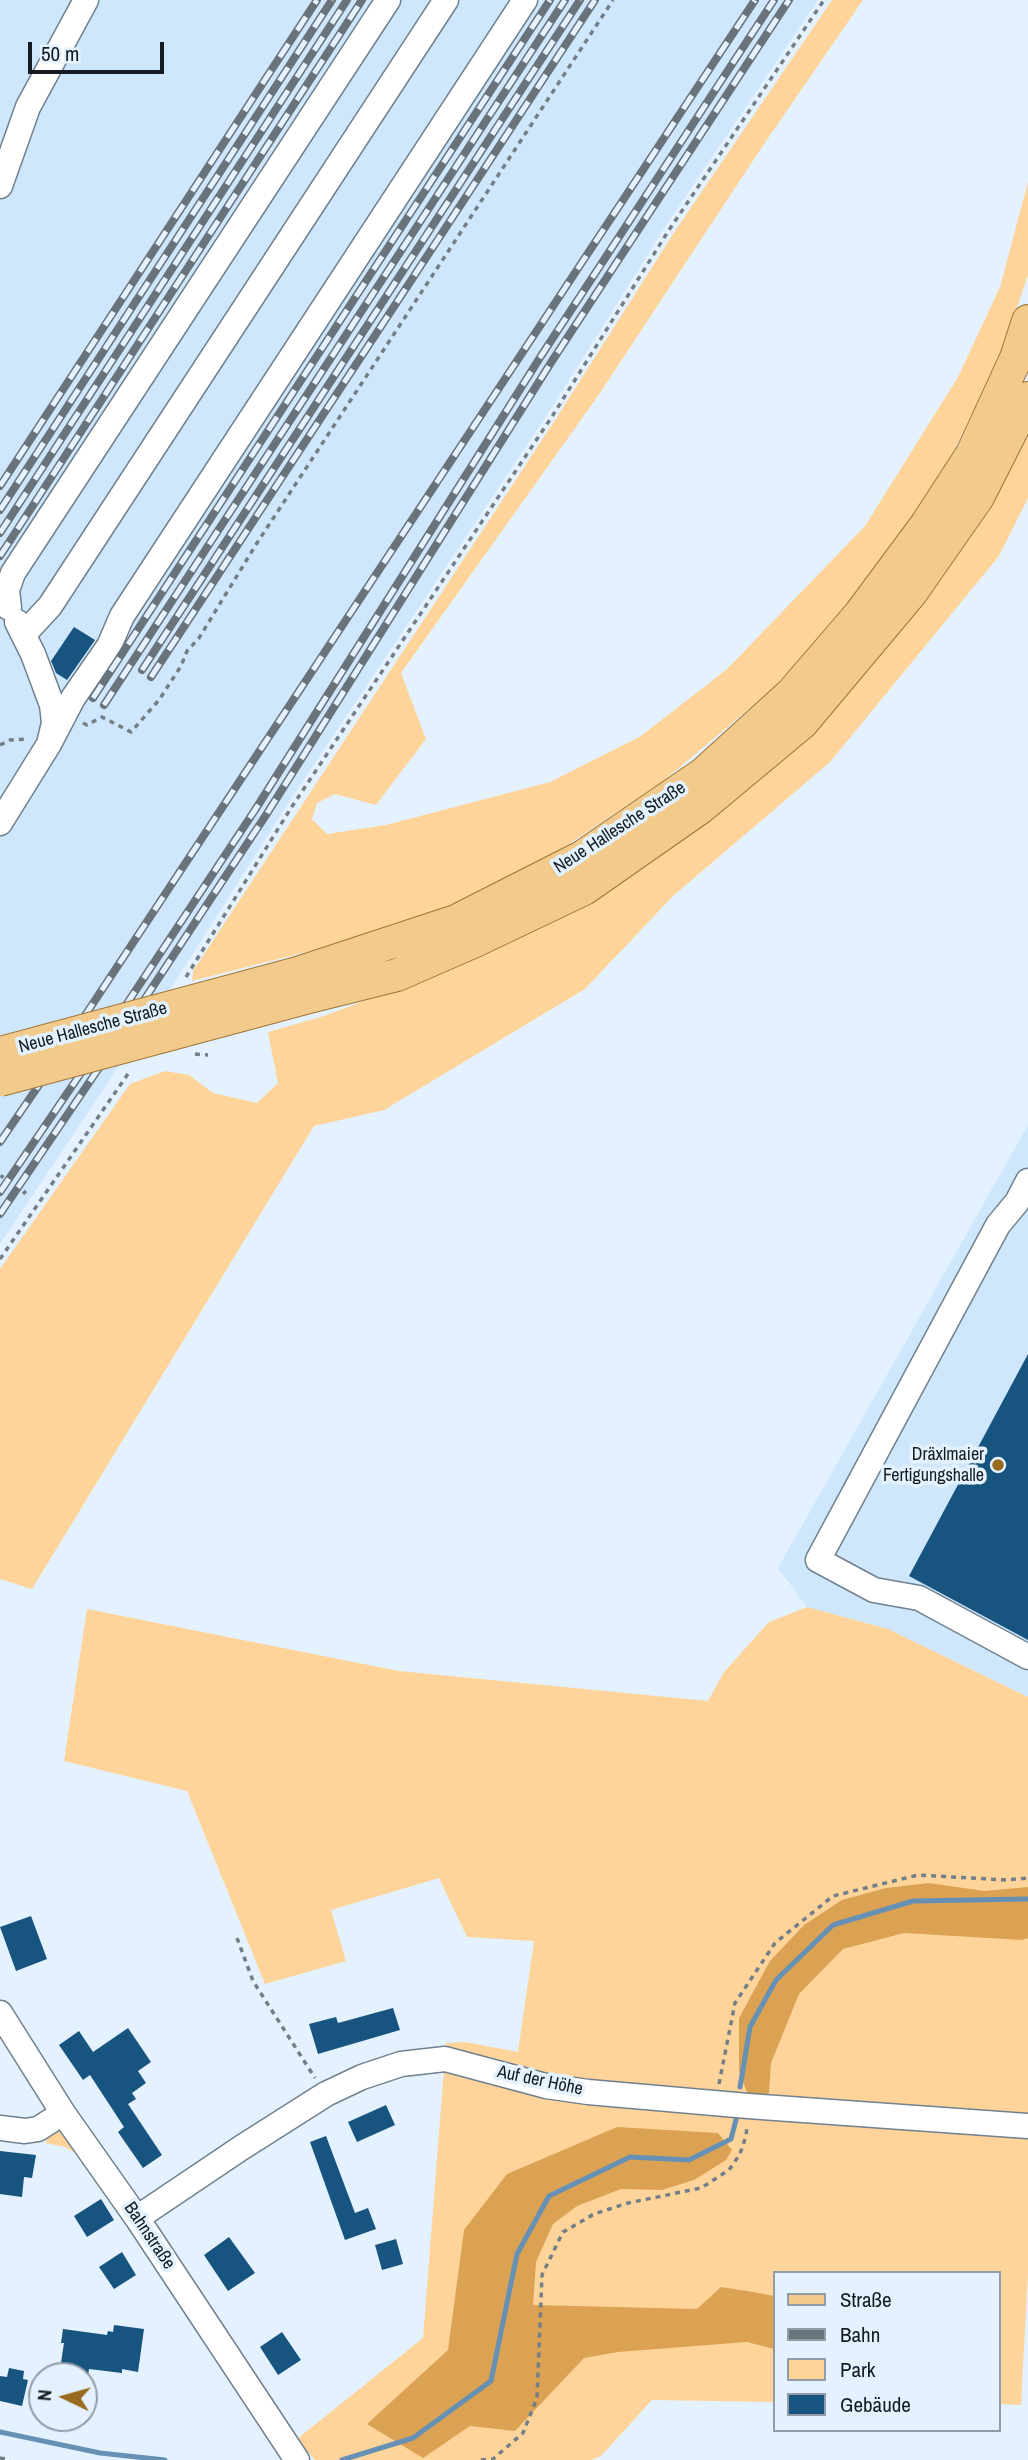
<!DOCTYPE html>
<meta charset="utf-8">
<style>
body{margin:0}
#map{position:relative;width:1028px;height:2460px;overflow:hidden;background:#e3f2fe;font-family:"Archivo Narrow",sans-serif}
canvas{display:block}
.legend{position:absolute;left:773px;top:2271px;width:228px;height:161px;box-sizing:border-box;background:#e3f2fe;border:2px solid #919ca6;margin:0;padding:9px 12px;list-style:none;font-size:21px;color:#151b21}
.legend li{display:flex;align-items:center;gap:14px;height:35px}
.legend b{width:35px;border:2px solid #919ca6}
.north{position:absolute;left:28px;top:2362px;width:70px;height:70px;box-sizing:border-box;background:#e3f2fe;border:2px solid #919ca6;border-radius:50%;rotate:275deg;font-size:19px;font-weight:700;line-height:28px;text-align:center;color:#151b21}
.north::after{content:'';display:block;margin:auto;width:24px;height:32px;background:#9a6a1c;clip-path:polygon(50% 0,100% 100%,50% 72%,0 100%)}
.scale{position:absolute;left:28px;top:42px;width:136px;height:32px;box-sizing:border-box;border:4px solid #151b21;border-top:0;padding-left:9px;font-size:21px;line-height:24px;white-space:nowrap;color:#151b21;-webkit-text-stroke:5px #e3f2fe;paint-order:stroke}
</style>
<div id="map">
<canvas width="1028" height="2460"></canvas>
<ul class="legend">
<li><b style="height:9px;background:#f1ca8c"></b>Straße</li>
<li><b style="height:9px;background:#69737b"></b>Bahn</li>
<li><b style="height:19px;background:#ffd49a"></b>Park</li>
<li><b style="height:19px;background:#185480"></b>Gebäude</li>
</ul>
<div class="north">N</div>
<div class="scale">50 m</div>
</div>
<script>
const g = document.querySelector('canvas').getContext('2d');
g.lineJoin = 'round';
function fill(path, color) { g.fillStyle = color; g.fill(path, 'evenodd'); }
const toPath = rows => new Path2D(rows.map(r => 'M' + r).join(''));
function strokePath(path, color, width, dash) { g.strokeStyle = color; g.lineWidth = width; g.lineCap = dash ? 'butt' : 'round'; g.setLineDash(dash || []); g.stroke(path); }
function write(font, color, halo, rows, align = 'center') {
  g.font = font + ' "Archivo Narrow",sans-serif'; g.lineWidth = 7; g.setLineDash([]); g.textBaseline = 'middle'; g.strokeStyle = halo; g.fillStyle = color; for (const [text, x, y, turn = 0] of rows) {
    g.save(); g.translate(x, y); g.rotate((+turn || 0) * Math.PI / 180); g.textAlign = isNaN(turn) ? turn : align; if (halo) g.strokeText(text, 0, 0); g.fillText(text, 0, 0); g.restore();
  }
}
fill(toPath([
 [0,0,818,0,665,227,549,412,287,805,175,982,0,1244],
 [1028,1125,1028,1697,888,1629,807,1607,778,1568]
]), '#cfe7fc');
fill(toPath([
 [832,0,863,0,762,147,600,393,401,673,426,739,376,805,335,794,317,803,312,819,327,834,386,825,550,782,641,736,727,669,865,526,958,377,1000,287,1028,182,1028,275,999,360,942,475,883,566,775,687,662,782,551,856,428,917,310,951,192,981,193,971,557,417,675,231],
 [1028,436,1028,498,999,556,830,762,673,896,585,989,384,1110,314,1126,32,1589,0,1579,0,1269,130,1084,165,1071,189,1075,213,1093,257,1103,278,1083,268,1032,324,1016,485,955,644,868,786,757,923,605,989,511],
 [807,1607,888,1629,1028,1697,1028,2274,1021,2405,998,2404,998,2273,774,2273,774,2402,652,2400,601,2456,591,2460,315,2460,297,2439,423,2338,446,2043,465,2042,518,2052,534,1941,467,1937,439,1878,331,1910,346,1961,265,1984,187,1791,64,1761,87,1609,399,1671,708,1701,724,1672,769,1622],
 [61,2126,77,2154,65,2147,46,2143,47,2133]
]), '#ffd49a');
fill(toPath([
 [929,1883,984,1891,1028,1887,1028,1938,1022,1940,904,1933,843,1949,799,1994,771,2063,769,2093,750,2101,739,2070,739,2018,770,1961,804,1925,842,1900,886,1888],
 [617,2127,718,2133,732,2150,726,2160,694,2180,662,2190,621,2189,577,2206,553,2224,536,2262,533,2305,697,2309,721,2287,747,2291,774,2296,774,2349,747,2342,618,2352,584,2358,515,2431,470,2426,423,2458,367,2424,448,2350,464,2230,507,2174]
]), '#daa252');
strokePath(toPath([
 [740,2087,750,2027,776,1980,833,1925,913,1901,1028,1899],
 [0,2432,100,2453,165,2460],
 [342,2460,413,2438,491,2381,517,2254,549,2196,630,2157,689,2160,731,2139,737,2116]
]), '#6691b5', 5);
fill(toPath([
 [74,627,95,640,67,680,56,673,51,661],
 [1028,1354,1028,1640,909,1576],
 [31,1916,47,1959,16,1971,0,1927],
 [393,2008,400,2030,318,2054,309,2024,336,2017,338,2023],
 [128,2028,151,2062,138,2071,146,2083,132,2093,136,2099,128,2104,162,2155,143,2168,118,2132,124,2127,90,2075,83,2080,59,2045,79,2031,93,2052],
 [386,2105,395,2125,357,2142,348,2122],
 [326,2136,355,2213,368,2208,376,2229,345,2240,310,2142],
 [0,2151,36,2155,32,2178,24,2177,22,2197,0,2194],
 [101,2199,114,2220,87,2237,74,2216],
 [229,2237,255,2273,228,2291,204,2255],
 [396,2239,403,2264,382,2270,375,2245],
 [122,2252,136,2275,114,2289,99,2267],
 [114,2325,144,2329,138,2372,122,2369,122,2373,89,2369,88,2376,59,2376,64,2343,61,2343,63,2329,107,2335,108,2331,113,2332],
 [282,2332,301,2360,278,2375,260,2347],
 [9,2368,24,2371,23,2379,28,2380,22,2406,0,2401,0,2376,7,2377]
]), '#185480');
const minor = toPath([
 [0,186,28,107,86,0],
 [9,608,7,590,13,573,388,0],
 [24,634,50,606,446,0],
 [49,744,73,698,109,646,122,616,525,0],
 [0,823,49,744,54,723,52,705,33,654,17,622],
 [1028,1181,1017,1202,998,1225,818,1560,874,1590,919,1598,1028,1657],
 [0,2013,63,2113,137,2218,297,2460],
 [0,2128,25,2131,38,2129,63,2113],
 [137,2218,241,2148,326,2094,362,2077,401,2064,445,2059,546,2086,588,2092,748,2106,1028,2126]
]);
const major = toPath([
 [298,973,456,921,582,857,703,774,792,693,860,614,926,525,972,454,1016,358,1028,321],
 [305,998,397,975,475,941,584,889,700,808,802,723,911,593,978,497,1028,398]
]);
strokePath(minor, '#70808e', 27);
strokePath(major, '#9e7535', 34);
strokePath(toPath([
 [83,723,87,725,102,717,131,732,159,700,181,666,187,651,199,638,257,543,613,0],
 [0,745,10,740,28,739],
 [186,977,291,808,553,415,669,230,824,0],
 [195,1054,208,1055],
 [1,1178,3,1175],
 [23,1194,26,1191],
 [0,1259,130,1071],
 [237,1938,253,1981,315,2078],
 [719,2084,735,2003,775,1943,833,1896,918,1875,1006,1880,1028,1878],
 [0,2458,10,2460],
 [481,2460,493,2459,523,2433,537,2398,542,2275,563,2232,594,2214,628,2203,701,2188,729,2170,740,2154,746,2136,747,2126]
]), '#737e86', 3.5, [5, 5]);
strokePath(minor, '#fff', 24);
strokePath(major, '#f1ca8c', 32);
const rail = toPath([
 [0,486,317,0],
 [0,510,332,0],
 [0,533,347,0],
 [0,556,362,0],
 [142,670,580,0],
 [151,677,595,0],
 [93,698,550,0],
 [104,705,565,0],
 [144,1000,266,815,552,361,789,0],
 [126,1005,255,810,541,356,774,0],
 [84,1017,755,0],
 [0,1142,41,1082],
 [0,1192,83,1070],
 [0,1214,101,1065]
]);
strokePath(rail, '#69737b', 8);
strokePath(rail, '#e3f2fe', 5, [16]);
const majorBridge = toPath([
 [0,1053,298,973],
 [0,1080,305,998]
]);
strokePath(majorBridge, '#9e7535', 34, []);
strokePath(majorBridge, '#f1ca8c', 32);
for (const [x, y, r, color] of [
 [998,1465,7,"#9a6a1c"]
]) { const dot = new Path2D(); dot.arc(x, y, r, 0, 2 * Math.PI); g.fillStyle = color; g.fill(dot); strokePath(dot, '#e3f2fe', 2.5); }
write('18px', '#151b21', '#e3f2fe', [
 ["Neue Hallesche Straße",620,828,-33],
 ["Neue Hallesche Straße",93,1028,-15],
 ["Auf der Höhe",540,2081,12],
 ["Bahnstraße",149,2236,56]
]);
write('18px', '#151b21', '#e3f2fe', [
 ["Dräxlmaier",984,1455],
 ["Fertigungshalle",984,1476]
], 'right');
</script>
